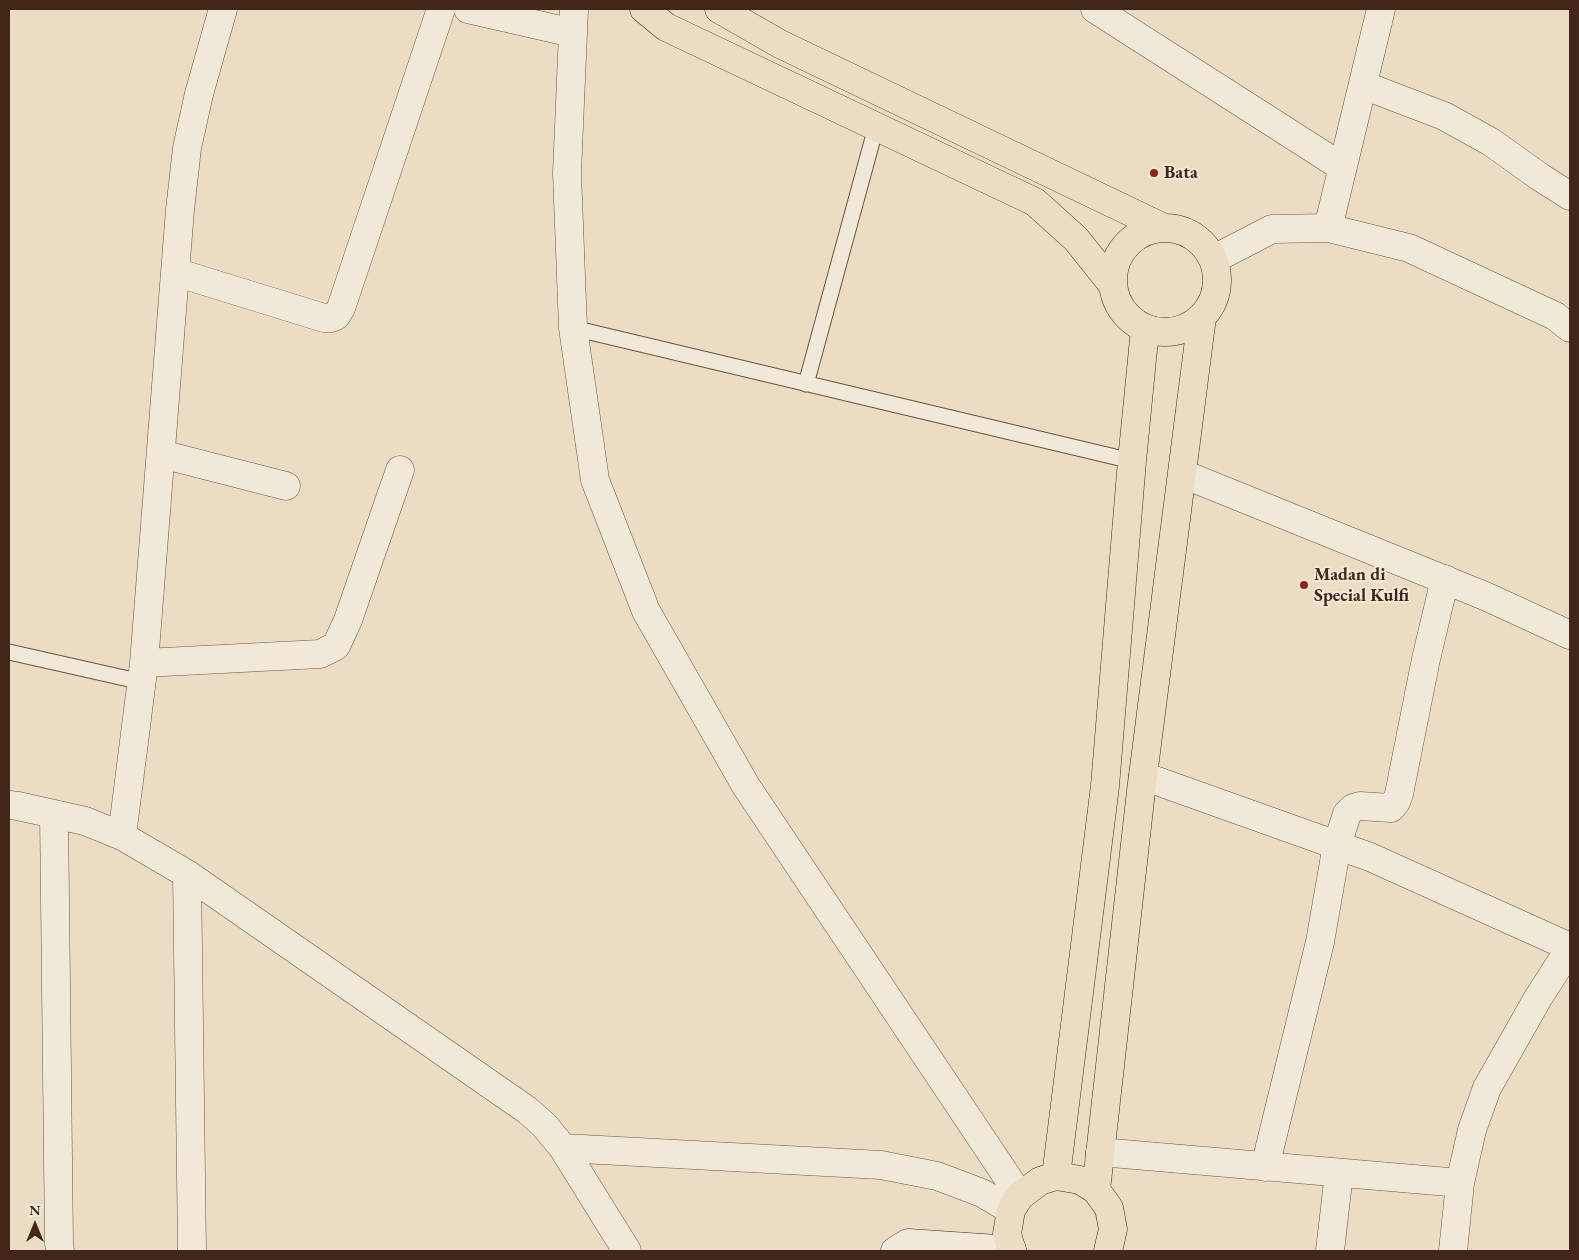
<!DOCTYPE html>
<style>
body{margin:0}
#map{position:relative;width:1579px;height:1260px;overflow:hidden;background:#eaddc3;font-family:"EB Garamond",serif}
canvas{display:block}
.frame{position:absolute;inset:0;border:10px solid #422718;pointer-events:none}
.north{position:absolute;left:10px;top:1200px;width:50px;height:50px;-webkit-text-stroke:4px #f1e9d8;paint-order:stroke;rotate:0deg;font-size:14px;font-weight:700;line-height:20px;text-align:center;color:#422718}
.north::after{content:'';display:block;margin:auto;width:18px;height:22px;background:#422718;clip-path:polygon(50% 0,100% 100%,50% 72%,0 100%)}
</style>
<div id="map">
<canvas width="1579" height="1260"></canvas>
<div class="frame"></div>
<div class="north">N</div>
</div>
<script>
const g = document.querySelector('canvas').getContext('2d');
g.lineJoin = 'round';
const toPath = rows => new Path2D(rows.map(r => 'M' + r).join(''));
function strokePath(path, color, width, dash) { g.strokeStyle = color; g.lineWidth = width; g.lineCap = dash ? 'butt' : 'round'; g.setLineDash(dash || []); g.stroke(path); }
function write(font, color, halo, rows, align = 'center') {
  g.font = font + ' "EB Garamond",serif'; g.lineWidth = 4; g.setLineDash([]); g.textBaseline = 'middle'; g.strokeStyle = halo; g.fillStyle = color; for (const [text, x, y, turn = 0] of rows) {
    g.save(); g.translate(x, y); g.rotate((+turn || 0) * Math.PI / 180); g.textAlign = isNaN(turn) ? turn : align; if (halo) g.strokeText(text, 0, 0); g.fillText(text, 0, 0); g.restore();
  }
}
const service = toPath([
 [573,328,1132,461],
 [806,384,876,127],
 [9,652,142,682]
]);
const minor = toPath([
 [468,9,573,33],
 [574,9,567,173,573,328,595,480,646,611,746,786,1020,1196],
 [1095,9,1342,167],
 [1363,85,1444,116,1491,142,1540,177,1570,196],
 [1328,228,1381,9],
 [175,272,324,318,331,318,336,316,341,308,441,9],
 [161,454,286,486],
 [144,663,320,654,336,646,348,620,400,470],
 [1143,776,1370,857,1570,947],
 [9,805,18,806,85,821,122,836,187,874,527,1110,544,1125,563,1148,627,1251],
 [54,814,59,1243,60,1251],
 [122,836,144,663,180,210,187,148,199,94,223,9],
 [187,874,192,1251],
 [563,1148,881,1165,937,1176,982,1193,1011,1210],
 [1100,1152,1460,1183],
 [1265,1167,1320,942,1337,845,1347,814,1353,808,1360,806,1391,808,1396,802,1399,794,1426,659,1445,579],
 [1330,1251,1339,1173],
 [1453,1251,1460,1183,1472,1130,1487,1088,1538,998,1570,948]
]);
const tertiary = toPath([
 [1214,259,1272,229,1328,228,1409,248,1555,316,1570,328],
 [1183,474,1485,596,1570,635]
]);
const secondary = toPath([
 [895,1251,908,1243,1012,1250]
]);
const primary = toPath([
 [644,9,666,27,1035,202,1076,239,1112,284],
 [719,9,780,44,1162,227],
 '1113 280a52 52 0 1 1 104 0a52 52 0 1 1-104 0Z',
 [1056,1176,1105,786,1132,461,1145,329],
 [1096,1190,1141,791,1202,317],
 [1012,1251,1007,1234,1011,1210,1020,1196,1040,1181,1056,1176,1080,1180,1096,1190,1109,1208,1113,1229,1108,1251]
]);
strokePath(service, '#6c5443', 17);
strokePath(minor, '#6c5443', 29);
strokePath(tertiary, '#6c5443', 29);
strokePath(secondary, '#422718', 29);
strokePath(primary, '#422718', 29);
strokePath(service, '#f1e9d8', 15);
strokePath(minor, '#f1e9d8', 28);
strokePath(tertiary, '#f1e9d8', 28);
strokePath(secondary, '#f1e9d8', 28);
strokePath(primary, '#eaddc3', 28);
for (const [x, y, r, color] of [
 [1154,173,5,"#8f2418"],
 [1304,585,5,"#8f2418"]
]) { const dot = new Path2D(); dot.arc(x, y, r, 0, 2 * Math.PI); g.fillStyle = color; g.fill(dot); strokePath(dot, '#f1e9d8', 2); }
write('bold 18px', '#422718', '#f1e9d8', [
 ["Bata",1164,173],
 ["Madan di",1314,575],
 ["Special Kulfi",1314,596]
], 'left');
</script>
